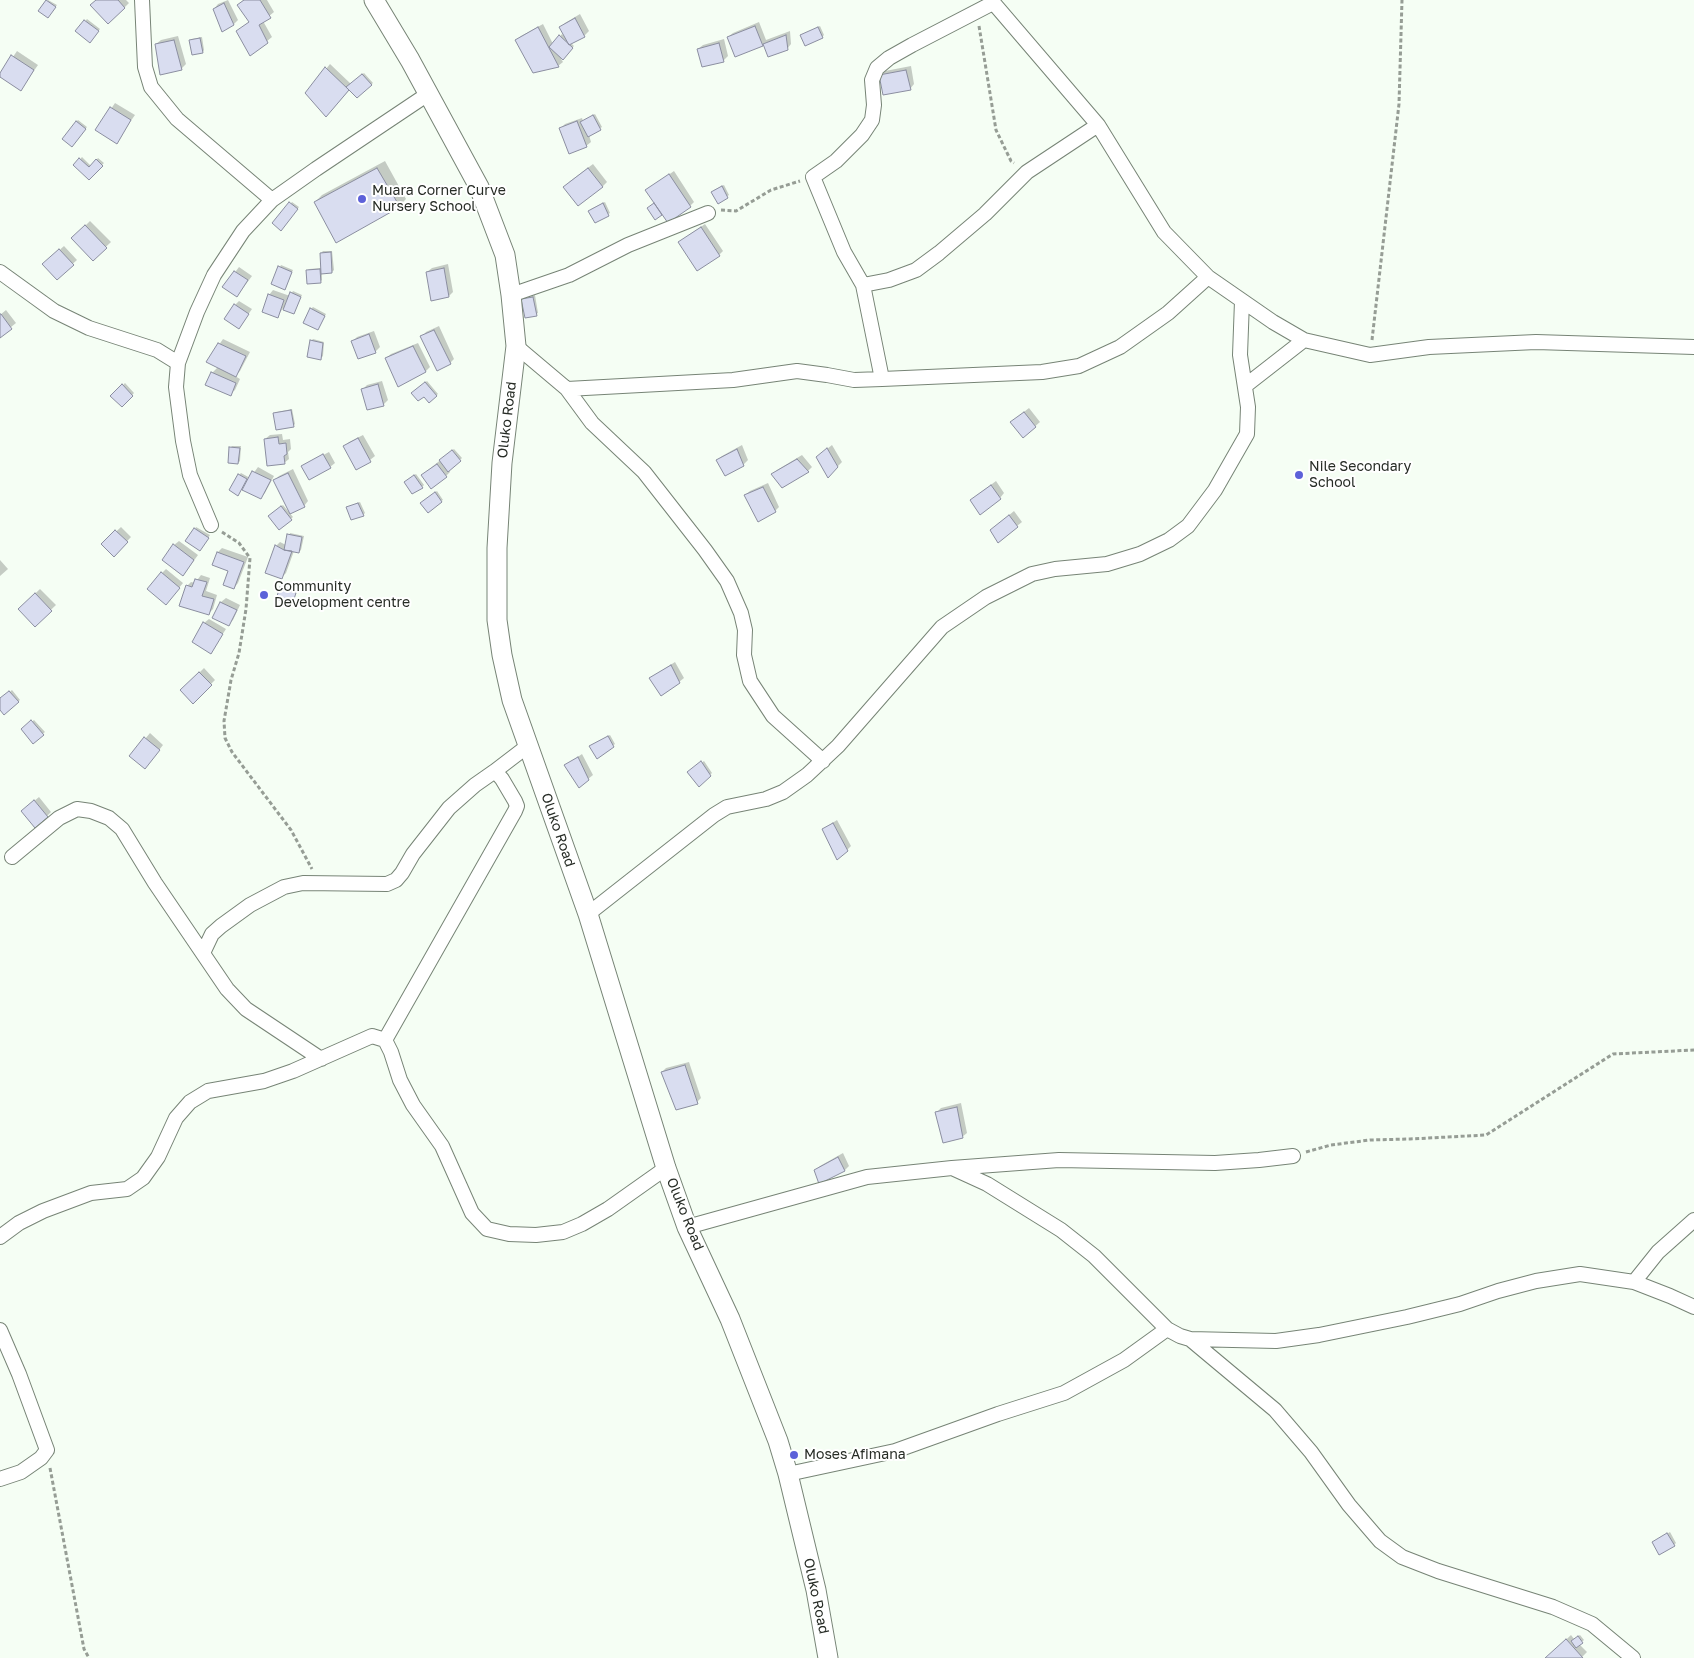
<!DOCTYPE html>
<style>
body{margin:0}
canvas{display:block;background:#f5fef4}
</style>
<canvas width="1694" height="1658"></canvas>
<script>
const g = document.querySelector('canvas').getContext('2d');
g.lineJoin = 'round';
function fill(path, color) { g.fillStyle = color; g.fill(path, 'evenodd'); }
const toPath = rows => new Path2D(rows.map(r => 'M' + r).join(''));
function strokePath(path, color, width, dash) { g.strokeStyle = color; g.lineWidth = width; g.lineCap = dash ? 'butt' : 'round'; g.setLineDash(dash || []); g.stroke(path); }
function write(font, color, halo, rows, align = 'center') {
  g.font = font + ' "Golos Text",sans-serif'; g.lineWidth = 4; g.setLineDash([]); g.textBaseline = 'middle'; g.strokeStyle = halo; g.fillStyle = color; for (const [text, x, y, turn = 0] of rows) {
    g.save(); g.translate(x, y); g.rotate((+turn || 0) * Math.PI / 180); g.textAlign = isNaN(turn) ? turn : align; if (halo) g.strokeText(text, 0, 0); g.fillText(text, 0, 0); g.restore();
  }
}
fill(toPath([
 [48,0,57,5,49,15,39,11],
 [98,0,126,0,129,3,109,23],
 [228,0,238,20,234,24,214,9,218,4],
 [243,0,267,0,274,12,263,21,272,37,250,55,238,31,250,21,239,5],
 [580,14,589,31,584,36,571,43,574,46,561,59,563,62,558,66,516,40,521,36,543,24,553,44,562,34,566,38,561,27,565,23],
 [87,19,100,29,90,41,77,31],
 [759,22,766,40,790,31,791,44,787,49,763,44,736,55,728,37,733,33],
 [820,26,824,35,822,37,802,35],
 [178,36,186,64,181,69,156,44,161,40],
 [202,37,204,50,203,52,190,41,192,39],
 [724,39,728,56,724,60,703,66,698,49,703,45],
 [17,51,38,65,21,89,0,76],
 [330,64,351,84,364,73,373,83,357,96,350,89,331,111,307,93],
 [911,66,914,84,910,89,881,76,885,71],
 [115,103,135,115,116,142,97,130],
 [595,114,602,127,589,135,591,142,586,146,561,128,565,124,582,118,583,121],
 [78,120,87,127,74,143,76,122],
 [82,157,91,166,98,158,104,163,89,178,75,165],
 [385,161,406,199,399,206,315,202,322,195],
 [593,164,607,182,602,187,569,182],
 [674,171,694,202,690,206,662,213,655,218,650,206,656,202,647,190],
 [724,185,729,195,718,202,714,190],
 [292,202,299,207,283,228,274,223],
 [605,202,610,213,595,221,591,209],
 [90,221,111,242,93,259,73,238],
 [705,224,723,251,719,255,679,242],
 [64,246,77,260,57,278,44,264],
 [323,251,332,251,334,270,332,272,322,273,322,280,320,282,307,271,309,269,322,268,321,253],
 [448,264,453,292,449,296,427,272,432,268],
 [281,265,293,270,286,287,272,283],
 [239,267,252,276,237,296,224,287],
 [273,290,290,296,293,291,302,295,294,313,283,308,278,316,269,295],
 [535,295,538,313,536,314,523,299],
 [239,301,252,309,239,328,235,305],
 [313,307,326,314,319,327,311,309],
 [6,310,16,323,0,336,0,315],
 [439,326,454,359,450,363,422,337,426,332],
 [374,331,380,347,375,352,353,341,357,337],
 [223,339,250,352,240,371,235,376,240,379,235,390,230,394,212,373,218,367,208,361],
 [313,339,324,342,323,356,321,358,311,341],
 [418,343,430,367,426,371,386,358,391,354],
 [382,381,388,400,384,404,368,409,362,390,367,385],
 [427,381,438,394,429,401,424,395,413,393],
 [125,383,134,393,122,406,112,396],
 [1029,408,1040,422,1023,437,1011,422],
 [292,409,295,424,293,426,275,414,277,412],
 [282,434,283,440,290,439,291,449,288,452,289,459,284,463,265,439,270,435],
 [363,435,375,456,370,460,344,447,349,442],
 [742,445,748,460,743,465,717,460,722,456],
 [832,445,842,462,828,476,822,453],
 [232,446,241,446,240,461,238,463,230,448],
 [454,449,462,458,449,470,450,472,446,476,427,471],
 [329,452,335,463,330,467,303,466,306,463,306,464],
 [802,455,812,467,808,471,773,474,777,470],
 [258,467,274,476,265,493,260,498,247,478,239,492,239,475,241,473,250,478],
 [293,469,308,501,304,506,275,480,279,476],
 [416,474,424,485,422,487,407,480],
 [996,481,1004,493,1000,498,976,496],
 [768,483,779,507,775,511,745,495,750,491],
 [437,491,443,500,441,501,424,501],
 [360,502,365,513,363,515,348,507],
 [283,505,293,517,280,528,271,514],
 [1014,511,1022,522,998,541,996,526],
 [121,527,131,537,114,555,103,544],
 [196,527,210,535,202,548,195,529],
 [290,533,304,536,301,550,299,552,294,551,286,573,282,577,276,546,280,542,286,545],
 [179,541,198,555,187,570,174,545],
 [222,548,248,557,238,583,234,588,230,570,214,564,218,552],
 [0,560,8,569,0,576],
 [166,569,183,583,170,599,162,573],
 [201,575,210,578,206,591,217,595,213,609,208,614,187,586,191,582,195,583],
 [283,586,297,591,291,604,277,598],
 [40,589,56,605,35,625,19,609],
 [226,598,240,605,233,620,228,624,214,617,221,602],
 [209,619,226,629,211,652,204,623],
 [675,662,684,678,679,682,650,678],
 [204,668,215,680,193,702,182,690],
 [12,690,20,700,4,713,0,708,0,700],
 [34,720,45,732,33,742,22,730],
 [150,733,163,745,149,763,131,756],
 [610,735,615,744,597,757,592,745],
 [582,754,593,775,588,779,566,765],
 [704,761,712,773,699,785,691,770],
 [39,797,51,812,47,816,27,807],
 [837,820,851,846,847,850,823,829],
 [689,1062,701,1098,697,1102,662,1072,666,1068],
 [961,1103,967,1133,962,1137,937,1112,941,1108],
 [843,1153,849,1166,845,1170,815,1170,820,1166],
 [1670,1532,1676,1543,1674,1545,1655,1541],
 [1571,1635,1574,1639,1580,1635,1584,1640,1579,1644,1587,1652,1581,1658,1547,1658]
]), '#0003');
const building = toPath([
 [46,0,56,7,48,18,38,11,46,0],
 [96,0,118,0,125,8,108,24,90,5,96,0],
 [244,0,260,0,271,18,259,25,268,43,250,56,236,31,249,22,237,5,244,0],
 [224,3,234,25,222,32,213,9,224,3],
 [575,18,585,37,569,45,559,27,575,18],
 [84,20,99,31,90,43,75,31,84,20],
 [755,26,763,46,735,57,727,37,755,26],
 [538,27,559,67,533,73,515,40,538,27],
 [818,27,823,38,805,46,800,35,818,27],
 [559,35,573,48,563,60,549,47,559,35],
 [786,35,788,50,768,57,763,44,786,35],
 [200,38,203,53,192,55,189,40,200,38],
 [174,40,182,70,160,75,155,44,174,40],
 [719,43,724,62,702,67,697,49,719,43],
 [11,55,34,70,21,91,0,77,0,73,11,55],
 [325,67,349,90,326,117,305,93,325,67],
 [906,70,911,90,883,95,879,75,906,70],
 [362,74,372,85,357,98,346,87,362,74],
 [110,107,131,120,117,144,95,130,110,107],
 [593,115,601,130,588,137,580,122,593,115],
 [76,121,86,129,72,147,62,139,76,121],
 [577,121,587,147,569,154,559,128,577,121],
 [79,158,89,167,96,159,103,166,89,180,73,165,79,158],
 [377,168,400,207,336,243,314,202,377,168],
 [588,168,603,187,578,206,563,187,588,168],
 [669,174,691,207,668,223,645,190,669,174],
 [722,186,728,198,718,204,711,192,722,186],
 [289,202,298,209,281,231,272,223,289,202],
 [603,203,609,216,595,223,588,211,603,203],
 [654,203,662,215,655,220,647,208,654,203],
 [85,225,107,248,93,261,71,238,85,225],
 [701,227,720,256,697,271,678,242,701,227],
 [59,249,74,265,57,280,42,264,59,249],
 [331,252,332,273,321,274,320,253,331,252],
 [278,266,292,272,285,290,271,284,278,266],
 [444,268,449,297,431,301,426,272,444,268],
 [320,269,321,283,307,284,306,270,320,269],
 [234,271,248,280,237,297,222,287,234,271],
 [290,292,301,297,294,314,283,310,290,292],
 [268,294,284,300,278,318,262,312,268,294],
 [533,297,537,316,525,318,521,299,533,297],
 [234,304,249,314,239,329,224,319,234,304],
 [310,308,325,316,318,330,303,323,310,308],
 [0,314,1,314,12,329,0,338,0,314],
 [434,330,451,364,437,371,420,336,434,330],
 [369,334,376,353,358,359,351,341,369,334],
 [310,340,323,343,321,360,307,357,310,340],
 [218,343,246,356,236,377,206,362,218,343],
 [413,346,426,372,398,387,385,358,413,346],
 [211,372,236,383,231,396,205,385,211,372],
 [425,382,437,396,429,403,424,397,418,401,411,393,425,382],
 [122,384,133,396,122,407,110,396,122,384],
 [378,384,384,406,367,410,361,389,378,384],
 [291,410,294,427,276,430,273,413,291,410],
 [1024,412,1036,427,1023,438,1010,422,1024,412],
 [278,437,279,444,286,443,287,454,284,456,285,464,267,466,264,439,278,437],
 [358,438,371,462,356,470,343,446,358,438],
 [229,447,240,448,238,464,228,463,229,447],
 [827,448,838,467,828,478,816,457,827,448],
 [737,449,744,466,725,476,716,460,737,449],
 [452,450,461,461,448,472,439,460,452,450],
 [323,454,331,468,309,480,301,466,323,454],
 [797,459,809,472,782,488,771,474,797,459],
 [437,464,447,477,431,489,421,475,437,464],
 [252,471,271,480,261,499,242,490,252,471],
 [288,473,305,507,290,514,273,480,288,473],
 [238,474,247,479,238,496,229,490,238,474],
 [414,475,423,488,412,494,404,482,414,475],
 [991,485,1001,499,980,515,970,500,991,485],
 [763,487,776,512,758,522,744,495,763,487],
 [435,492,442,502,428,513,420,503,435,492],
 [358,503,364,516,351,520,346,507,358,503],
 [281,506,292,520,279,530,268,516,281,506],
 [1009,515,1018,527,998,543,990,530,1009,515],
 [194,528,209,538,200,551,185,541,194,528],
 [115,530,128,542,114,557,101,544,115,530],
 [287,534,302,537,299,553,284,550,287,534],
 [173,544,194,560,183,576,162,560,173,544],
 [275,545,284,550,292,551,282,579,265,573,275,545],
 [217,552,244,562,234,589,223,585,228,571,212,565,217,552],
 [161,572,180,588,166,605,147,589,161,572],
 [195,579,207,582,202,596,214,599,209,615,179,606,186,585,192,587,195,579],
 [280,587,296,593,292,605,276,599,280,587],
 [35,593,52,611,35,627,18,609,35,593],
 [220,602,237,610,229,626,212,618,220,602],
 [203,622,223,634,211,654,192,642,203,622],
 [671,665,680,683,661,696,649,678,671,665],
 [199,672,212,685,193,704,180,690,199,672],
 [9,691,19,702,4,715,0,710,0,698,9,691],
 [31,720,44,735,33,744,21,729,31,720],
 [608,736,614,747,597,759,589,746,608,736],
 [144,737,160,750,145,769,129,756,144,737],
 [578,757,589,780,579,788,564,765,578,757],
 [701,761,711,776,699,787,687,772,701,761],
 [34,800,48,817,35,828,21,811,34,800],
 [833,823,848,851,837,860,822,829,833,823],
 [685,1065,698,1104,676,1110,661,1072,685,1065],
 [957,1107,963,1138,943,1143,935,1112,957,1107],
 [838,1157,845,1171,819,1184,814,1170,838,1157],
 [1667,1533,1675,1546,1659,1555,1652,1542,1667,1533],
 [1578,1636,1583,1643,1576,1648,1571,1641,1578,1636],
 [1566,1639,1583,1658,1545,1658,1566,1639]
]);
fill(building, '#d9ddf0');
strokePath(building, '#8b8ea0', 1);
const minor = toPath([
 [142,0,145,67,151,87,177,119,272,200],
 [991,0,1098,125,1164,232,1208,277,1273,322,1304,340,1370,355,1429,347,1536,342,1694,347],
 [0,272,54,311,89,328,157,350,178,363,176,387,183,441,190,475,211,525],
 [863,285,889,280,916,270,939,253,985,214,1027,172,1098,125],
 [511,295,569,275,628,245,708,213],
 [516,346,567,389,733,380,797,371,827,375,854,380,882,379,863,285,844,252,813,177,836,161,862,135,872,120,874,105,872,80,877,68,889,58,912,45,993,3],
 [178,363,197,312,214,275,243,231,272,200,316,169,428,94],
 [882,379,1042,372,1079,366,1120,347,1168,313,1208,277],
 [1245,386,1304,340],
 [567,389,592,423,644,472,705,550,727,581,741,613,745,630,744,655,750,681,773,716,823,761],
 [12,857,59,818,77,809,91,811,109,818,122,829,155,883,227,989,246,1009,321,1059],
 [588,914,714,815,727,807,766,799,783,792,807,775,838,746,942,627,986,597,1032,574,1055,569,1107,564,1140,554,1169,540,1188,526,1215,490,1247,434,1248,407,1240,355,1242,301],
 [203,953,212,934,221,926,250,905,284,887,303,883,387,884,396,880,402,873,413,854,449,808,475,785,495,771],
 [385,1040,515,811,517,806,515,801,502,779,495,771,529,745],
 [952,1168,1059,1160,1215,1163,1259,1160,1293,1156],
 [687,1227,867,1177,952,1168,987,1184,1061,1230,1094,1256,1167,1329,1180,1336,1190,1339,1276,1341,1319,1335,1407,1317,1460,1304,1498,1291,1536,1281,1580,1274,1634,1282,1670,1296,1694,1307],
 [0,1237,19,1223,43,1211,91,1193,127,1189,143,1178,158,1157,176,1118,190,1102,208,1091,264,1081,293,1071,372,1036,385,1040,391,1052,400,1080,413,1105,442,1146,472,1213,487,1229,509,1234,536,1235,563,1232,582,1224,608,1209,666,1168],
 [1634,1282,1658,1252,1694,1220],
 [0,1330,19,1374,47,1450,41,1458,21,1472,0,1479],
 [1190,1339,1275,1410,1311,1452,1349,1505,1380,1541,1402,1557,1438,1571,1553,1607,1592,1624,1633,1658],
 [788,1474,895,1451,998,1414,1064,1393,1124,1360,1167,1329]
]);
const secondary = toPath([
 [374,0,410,60,479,187,505,255,511,295,516,346,502,463,497,548,497,620,502,655,512,700,588,914,666,1168,687,1227,730,1319,778,1441,788,1474,816,1590,828,1658]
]);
strokePath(minor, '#778476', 16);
strokePath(secondary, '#778476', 21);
strokePath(toPath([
 [979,26,996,130,1011,161,1014,163],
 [721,210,736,211,771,190,800,181],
 [1372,340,1399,104,1402,0],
 [222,532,239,543,250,558,246,609,239,653,231,680,224,721,225,738,232,752,291,830,312,869],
 [1306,1152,1331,1145,1370,1140,1410,1139,1486,1135,1613,1054,1694,1050],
 [50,1468,84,1649,89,1658]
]), '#969d95', 3, [4, 2.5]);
strokePath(minor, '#fff', 14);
strokePath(secondary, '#fff', 19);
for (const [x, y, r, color] of [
 [362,199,5,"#5d61d9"],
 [1299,475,5,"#5d61d9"],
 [264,595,5,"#5d61d9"],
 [794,1455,5,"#5d61d9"]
]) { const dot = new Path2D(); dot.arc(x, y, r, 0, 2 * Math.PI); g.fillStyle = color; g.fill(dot); strokePath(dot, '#fff', 2); }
write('14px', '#272c26', '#fff', [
 ["Muara Corner Curve",372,191],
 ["Nursery School",372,207],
 ["Nile Secondary",1309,467],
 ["School",1309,483],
 ["Community",274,587],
 ["Development centre",274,603],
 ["Moses Afimana",804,1455]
], 'left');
write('14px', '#272c26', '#fff', [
 ["Oluko Road",507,420,-83],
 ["Oluko Road",558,830,71],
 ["Oluko Road",685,1214,68],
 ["Oluko Road",816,1596,78]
]);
</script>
